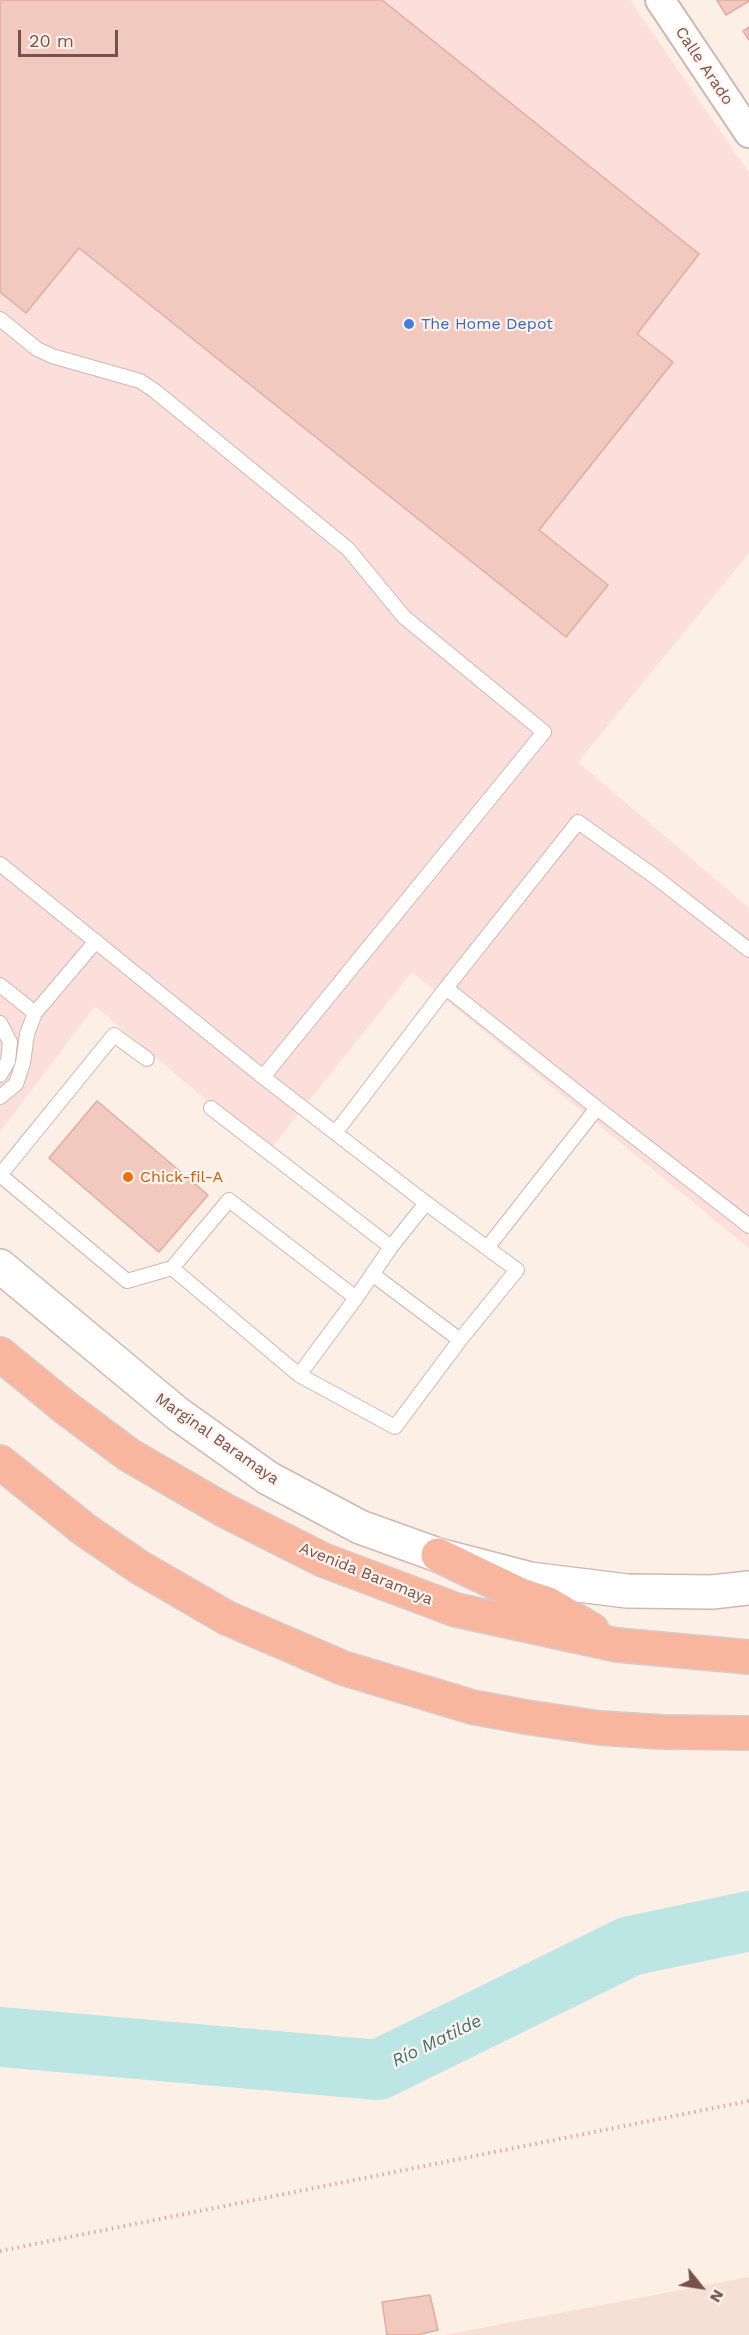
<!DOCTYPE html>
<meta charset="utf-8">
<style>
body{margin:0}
#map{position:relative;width:749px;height:2335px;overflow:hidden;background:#fcefe6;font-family:"Work Sans",sans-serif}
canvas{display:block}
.north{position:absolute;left:671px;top:2257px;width:60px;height:60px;-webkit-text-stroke:4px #fff4ed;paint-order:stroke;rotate:120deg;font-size:16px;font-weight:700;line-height:24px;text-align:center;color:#76524b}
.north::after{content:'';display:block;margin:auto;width:21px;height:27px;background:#76524b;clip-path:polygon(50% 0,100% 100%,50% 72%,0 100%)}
.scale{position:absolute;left:18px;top:30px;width:100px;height:27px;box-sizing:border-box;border:3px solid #76524b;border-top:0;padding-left:8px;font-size:18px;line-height:21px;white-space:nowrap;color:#76524b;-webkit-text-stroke:4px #fff4ed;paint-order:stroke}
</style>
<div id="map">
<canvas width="749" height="2335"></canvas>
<div class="north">N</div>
<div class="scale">20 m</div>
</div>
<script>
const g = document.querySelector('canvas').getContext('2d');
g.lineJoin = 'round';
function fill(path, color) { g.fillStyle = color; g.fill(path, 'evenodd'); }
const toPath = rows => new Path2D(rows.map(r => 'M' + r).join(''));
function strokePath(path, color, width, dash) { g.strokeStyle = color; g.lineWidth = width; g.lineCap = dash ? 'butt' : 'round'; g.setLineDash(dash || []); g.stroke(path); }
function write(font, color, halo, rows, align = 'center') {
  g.font = font + ' "Work Sans",sans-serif'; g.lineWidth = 4.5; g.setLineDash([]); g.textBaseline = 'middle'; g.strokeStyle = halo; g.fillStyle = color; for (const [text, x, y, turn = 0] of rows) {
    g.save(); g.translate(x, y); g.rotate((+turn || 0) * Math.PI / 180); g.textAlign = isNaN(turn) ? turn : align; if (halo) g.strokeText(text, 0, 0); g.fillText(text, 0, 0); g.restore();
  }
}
fill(toPath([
 [749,2277,749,2335,444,2335]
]), '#f4e0d5');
fill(toPath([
 [0,0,630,0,749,173,749,553,578,762,749,908,749,1248,412,972,268,1152,95,1006,0,1132]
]), '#fcdeda');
strokePath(toPath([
 [0,2037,378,2070,630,1946,749,1921]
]), '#bbe6e4', 60);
const building = toPath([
 [0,0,382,0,699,254,637,334,673,362,539,530,608,585,566,637,79,248,26,313,0,292,0,0],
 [717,0,749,0,749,1,726,15,717,0],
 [749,27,749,40,743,31,749,27],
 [97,1101,208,1195,159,1252,49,1158,97,1101],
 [430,2295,438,2330,417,2335,387,2335,382,2302,430,2295]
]);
fill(building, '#f1c9be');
strokePath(building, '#e4ab9f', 1.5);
const service = toPath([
 [0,319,37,349,52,356,140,381,155,391,348,549,404,617,544,732,263,1077,0,864],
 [0,985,35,1013,96,941],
 [446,988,597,1108],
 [0,1023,10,1042,8,1061,0,1075],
 [263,1077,426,1203,391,1247,356,1298,229,1200,172,1268,299,1375,356,1298],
 [0,1097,16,1084,23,1063,27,1034,35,1013],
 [211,1108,391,1247],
 [336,1132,446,988,578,822,654,876,749,950],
 [0,1175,114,1035,147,1059],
 [0,1175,127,1281,172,1268],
 [487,1248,597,1108,749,1226],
 [372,1274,460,1340],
 [299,1375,395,1427,460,1340,517,1270,426,1203]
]);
const minor = toPath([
 [660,0,749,133]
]);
const tertiary = toPath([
 [0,1266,178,1414,268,1478,360,1527,438,1555,530,1579,627,1591,712,1592,749,1588]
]);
const trunk = toPath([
 [0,1354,66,1408,129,1455,224,1510,323,1560,456,1610,617,1645,749,1657],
 [0,1462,85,1530,139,1567,227,1618,343,1668,472,1707,526,1717,600,1728,663,1732,749,1733],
 [438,1555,521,1595,548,1604,592,1630]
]);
strokePath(service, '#d0b7af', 16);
strokePath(minor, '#d0b7af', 32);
strokePath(tertiary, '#d0b7af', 36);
strokePath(trunk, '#d6cbc9', 36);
strokePath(toPath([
 [0,2251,749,2101]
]), '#d6aba1', 4, [1.5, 4.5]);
strokePath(service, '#fff', 14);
strokePath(minor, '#fff', 28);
strokePath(tertiary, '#fff', 33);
strokePath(trunk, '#f8b69f', 33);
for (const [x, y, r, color] of [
 [409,324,6,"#3f7fe0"],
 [128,1177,6,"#e8710a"]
]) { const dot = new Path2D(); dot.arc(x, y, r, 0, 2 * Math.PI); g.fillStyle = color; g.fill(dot); strokePath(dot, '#fff4ed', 2); }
write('16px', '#76524b', '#fff4ed', [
 ["Calle Arado",704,66,56],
 ["Marginal Baramaya",217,1439,35],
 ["Avenida Baramaya",366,1574,22]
]);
write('16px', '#366cbe', '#fff4ed', [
 ["The Home Depot",421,324]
], 'left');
write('16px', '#c56008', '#fff4ed', [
 ["Chick-fil-A",140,1177]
], 'left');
write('italic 18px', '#3c7472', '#fff4ed', [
 ["Río Matilde",437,2041,-26]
]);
</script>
